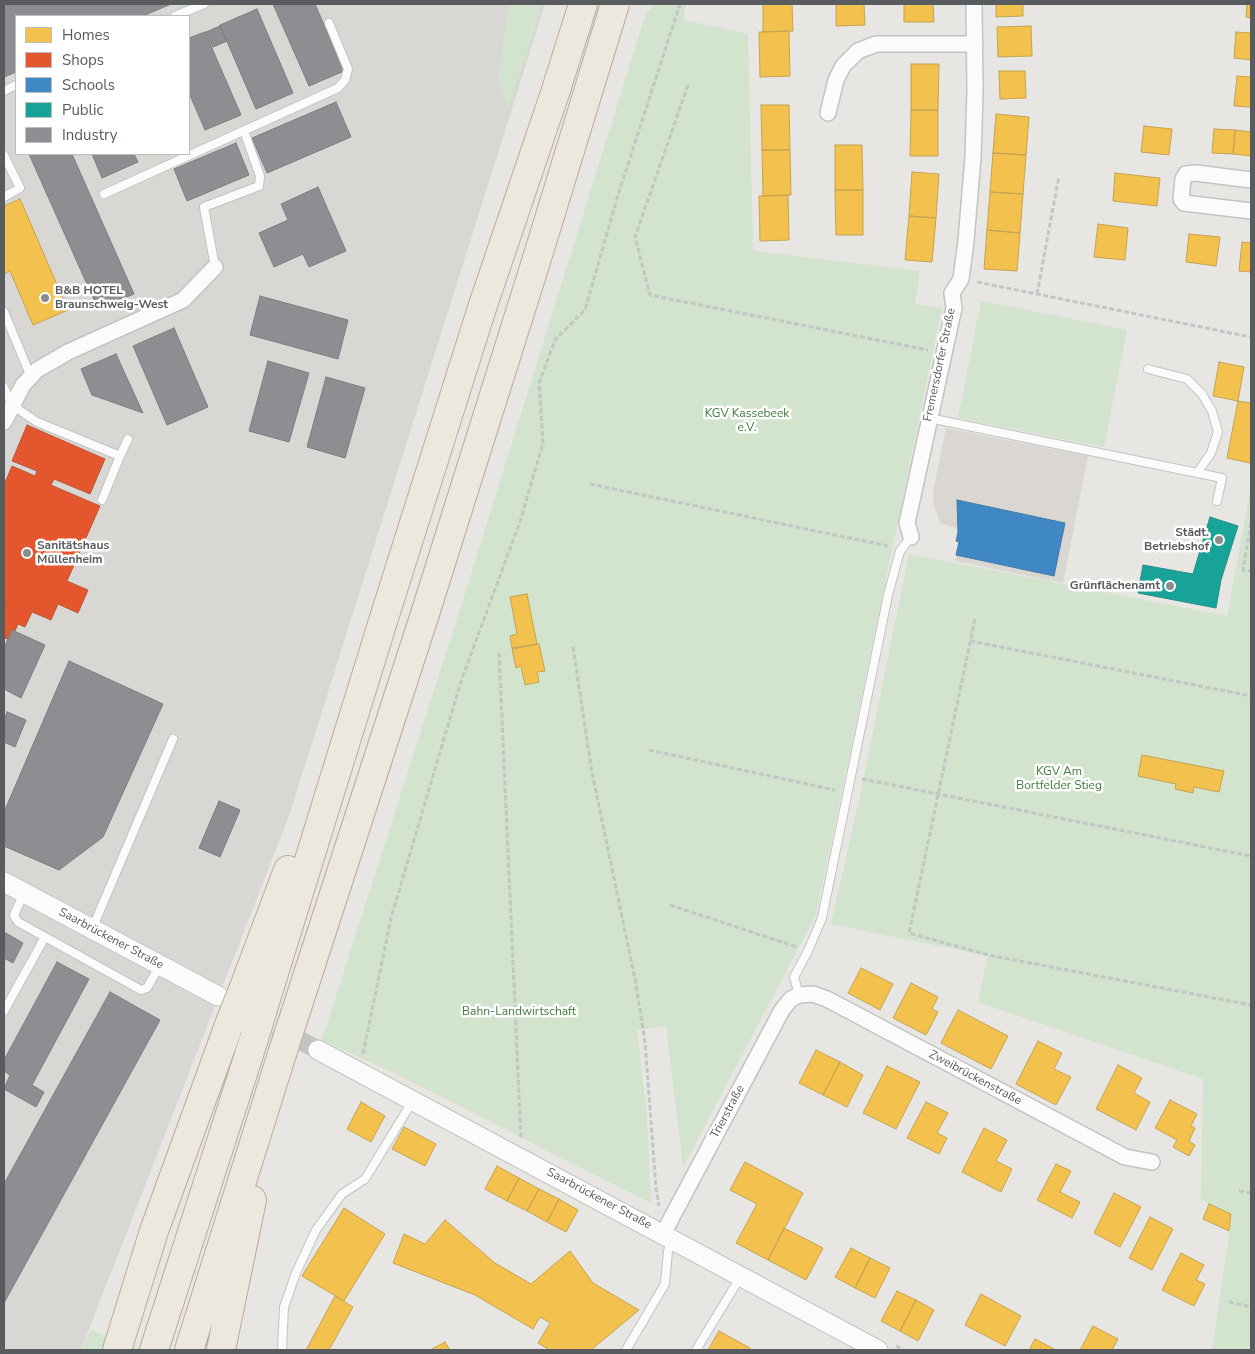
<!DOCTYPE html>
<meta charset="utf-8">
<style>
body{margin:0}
#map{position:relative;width:1255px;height:1354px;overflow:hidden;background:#e7e6e2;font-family:"Nunito Sans",sans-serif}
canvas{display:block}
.frame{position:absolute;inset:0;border:5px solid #585c5f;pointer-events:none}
.legend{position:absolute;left:15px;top:15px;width:175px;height:140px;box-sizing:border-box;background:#fff;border:1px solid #bcbebf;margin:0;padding:6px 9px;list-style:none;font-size:15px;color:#585c5f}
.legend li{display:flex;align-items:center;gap:10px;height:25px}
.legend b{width:25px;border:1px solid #bcbebf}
</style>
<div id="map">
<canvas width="1255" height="1354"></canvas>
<div class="frame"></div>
<ul class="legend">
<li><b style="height:14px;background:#f2c14e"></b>Homes</li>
<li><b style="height:14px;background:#e4572e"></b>Shops</li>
<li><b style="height:14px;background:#3f88c5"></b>Schools</li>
<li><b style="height:14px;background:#17a398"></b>Public</li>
<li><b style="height:14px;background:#8d8d92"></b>Industry</li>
</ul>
</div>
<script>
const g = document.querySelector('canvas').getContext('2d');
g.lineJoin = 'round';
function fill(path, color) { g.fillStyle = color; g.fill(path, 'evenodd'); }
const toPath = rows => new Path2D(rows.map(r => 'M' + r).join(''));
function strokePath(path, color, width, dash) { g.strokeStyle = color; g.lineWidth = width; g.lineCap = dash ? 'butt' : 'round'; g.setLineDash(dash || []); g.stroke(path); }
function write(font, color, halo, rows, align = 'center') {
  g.font = font + ' "Nunito Sans",sans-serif'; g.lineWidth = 5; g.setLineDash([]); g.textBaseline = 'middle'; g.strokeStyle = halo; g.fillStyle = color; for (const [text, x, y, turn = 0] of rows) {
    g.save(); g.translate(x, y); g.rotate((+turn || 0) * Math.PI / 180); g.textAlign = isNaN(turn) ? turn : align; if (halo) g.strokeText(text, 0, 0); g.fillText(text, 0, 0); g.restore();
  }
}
fill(toPath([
 [4,4,545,4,289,816,81,1350,4,1350],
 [16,16,189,16,189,154,16,154]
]), '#d9d7d3');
fill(toPath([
 [946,428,1088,456,1063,583,955,561,959,542,956,541,957,528,941,524,933,503,933,492]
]), '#dad6d2');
fill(toPath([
 [509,4,542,4,533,36,508,109,498,78],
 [653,4,686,4,683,20,748,34,753,251,920,271,915,304,942,308,816,915,683,1167,666,1026,637,1030,647,1117,651,1203,390,1071,322,1040,463,600,646,13,651,9],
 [981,301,1127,330,1104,447,958,418],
 [1251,488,1251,1350,1212,1350,1232,1214,1201,1200,1203,1079,978,1002,988,956,831,924,862,786,909,554,1227,616],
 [91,1330,144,1350,81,1350]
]), '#d2e3ce');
const homes = toPath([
 [763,4,792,4,793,31,763,32,763,4],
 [836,4,864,4,865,25,836,26,836,4],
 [904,4,933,4,934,22,904,22,904,4],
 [996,4,1023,4,1023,16,996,17,996,4],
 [1247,4,1251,4,1251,18,1246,17,1247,4],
 [1031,26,1032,56,998,57,997,27,1031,26],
 [789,31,790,76,760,77,759,32,789,31],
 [1236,32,1251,33,1251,60,1234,58,1236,32],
 [911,64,939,64,938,110,911,110,911,64],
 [999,71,1025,71,1026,98,1000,99,999,71],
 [1237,76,1251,77,1251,107,1234,106,1237,76],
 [761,105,789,105,790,150,762,150,761,105],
 [911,110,938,110,938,156,910,156,911,110],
 [996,114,1029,117,1026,155,993,153,996,114],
 [1144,126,1172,129,1169,155,1141,152,1144,126],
 [1214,129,1235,130,1233,154,1212,153,1214,129],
 [1235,130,1251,132,1251,156,1233,154,1235,130],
 [835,145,862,145,863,190,835,190,835,145],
 [762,150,790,150,791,195,763,196,762,150],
 [993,153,1026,155,1023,194,990,192,993,153],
 [912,172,939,174,936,218,909,216,912,172],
 [1115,173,1160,178,1157,206,1113,201,1115,173],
 [835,190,863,190,863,235,836,235,835,190],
 [990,192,1023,194,1020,233,987,230,990,192],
 [788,195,789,240,760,241,759,196,788,195],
 [20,199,68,310,33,325,10,271,4,274,4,206,20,199],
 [909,216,936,218,932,262,905,260,909,216],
 [1098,224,1128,228,1125,260,1094,257,1098,224],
 [987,230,1020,233,1017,271,984,269,987,230],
 [1189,234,1220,237,1216,266,1186,262,1189,234],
 [1242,242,1251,243,1251,272,1239,271,1242,242],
 [1219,362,1244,367,1238,401,1213,396,1219,362],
 [1238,401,1251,403,1251,455,1250,463,1227,458,1238,401],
 [527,594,537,644,512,648,510,636,517,634,510,597,527,594],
 [539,644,545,671,537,672,539,682,525,685,521,666,516,668,512,649,539,644],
 [1142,755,1224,771,1219,792,1194,787,1193,793,1175,789,1176,784,1138,776,1142,755],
 [861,968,893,984,880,1010,848,993,861,968],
 [911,983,938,997,932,1009,938,1012,926,1035,893,1018,911,983],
 [958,1010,1008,1036,991,1069,941,1043,958,1010],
 [1038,1041,1062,1053,1054,1069,1071,1077,1056,1105,1016,1084,1038,1041],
 [816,1050,840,1062,823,1095,799,1083,816,1050],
 [840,1062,863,1075,847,1107,823,1095,840,1062],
 [1118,1065,1142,1078,1134,1093,1150,1102,1136,1130,1096,1109,1118,1065],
 [887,1066,920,1082,896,1129,863,1113,887,1066],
 [1170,1100,1197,1114,1191,1126,1195,1128,1189,1141,1195,1145,1189,1156,1173,1147,1177,1140,1155,1128,1170,1100],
 [361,1102,385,1116,371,1142,347,1129,361,1102],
 [926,1102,948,1113,937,1133,947,1138,939,1154,907,1138,926,1102],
 [404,1127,436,1144,425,1166,392,1149,404,1127],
 [984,1128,1007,1140,996,1161,1012,1169,1001,1192,962,1172,984,1128],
 [745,1162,803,1193,768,1260,736,1243,757,1204,730,1190,745,1162],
 [1056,1164,1071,1171,1060,1192,1080,1202,1072,1218,1037,1200,1056,1164],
 [497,1166,519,1178,507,1201,485,1189,497,1166],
 [519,1178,539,1189,527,1211,507,1201,519,1178],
 [539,1189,559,1199,547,1222,527,1211,539,1189],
 [1114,1193,1141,1207,1120,1247,1094,1233,1114,1193],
 [559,1199,578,1210,566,1232,547,1222,559,1199],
 [1209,1204,1231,1214,1229,1231,1203,1219,1209,1204],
 [344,1208,385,1234,344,1301,302,1276,344,1208],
 [1150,1217,1173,1229,1152,1270,1129,1258,1150,1217],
 [445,1220,495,1263,531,1284,570,1251,593,1283,639,1310,591,1350,548,1350,548,1349,538,1343,550,1323,540,1317,533,1329,475,1295,393,1263,404,1234,425,1244,445,1220],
 [784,1228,823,1248,806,1280,768,1260,784,1228],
 [851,1248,870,1258,855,1288,835,1277,851,1248],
 [1181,1253,1204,1265,1196,1280,1205,1284,1194,1306,1162,1290,1181,1253],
 [870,1258,890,1268,875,1298,855,1288,870,1258],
 [897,1291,916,1300,900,1331,881,1321,897,1291],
 [981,1294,1021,1316,1005,1346,965,1325,981,1294],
 [335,1296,353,1307,329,1350,306,1350,335,1296],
 [916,1300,934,1310,918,1341,900,1331,916,1300],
 [1093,1326,1118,1339,1112,1350,1080,1350,1093,1326],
 [719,1331,750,1348,749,1350,708,1350,719,1331],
 [1035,1339,1056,1350,1029,1350,1035,1339],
 [445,1342,450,1350,431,1350,432,1349,445,1342]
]);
fill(homes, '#f2c14e');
strokePath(homes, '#c4a353', 1);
const shops = toPath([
 [27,425,105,459,90,494,54,479,51,485,100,506,67,581,88,590,78,613,58,604,51,620,32,612,25,627,18,624,15,631,12,630,8,639,4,638,4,609,6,603,4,602,4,485,12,466,35,476,37,471,12,461,27,425]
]);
fill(shops, '#e4572e');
strokePath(shops, '#ba583d', 1);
const schools = toPath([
 [957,500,1065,523,1054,576,956,555,959,542,956,541,958,533,957,500]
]);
fill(schools, '#3f88c5');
strokePath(schools, '#467ba6', 1);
const public = toPath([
 [1210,517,1238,526,1221,580,1216,608,1138,593,1143,565,1193,574,1210,517]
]);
fill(public, '#17a398');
strokePath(public, '#2a8e87', 1);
const industry = toPath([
 [4,4,171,4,143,16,16,16,16,72,4,77,4,4],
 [273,4,315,4,344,71,309,86,273,4],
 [257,9,293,93,256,109,220,25,257,9],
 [220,26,227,41,213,47,206,32,220,26],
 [205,32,241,115,205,130,189,93,189,38,205,32],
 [336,102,351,137,267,173,252,138,336,102],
 [236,143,249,175,187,201,174,169,236,143],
 [29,154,72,154,134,294,98,309,29,154],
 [92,154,134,154,138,162,102,178,92,154],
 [318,187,346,251,309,267,303,254,274,267,259,233,288,220,281,204,318,187],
 [260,296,348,320,338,359,250,335,260,296],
 [174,328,208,407,167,425,133,346,174,328],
 [116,354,143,413,92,395,81,369,116,354],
 [268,361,309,373,289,442,249,431,268,361],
 [326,377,365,388,345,458,307,447,326,377],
 [12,630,45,645,21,698,4,689,4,648,12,630],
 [69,661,163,704,103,837,59,870,4,846,4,812,69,661],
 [7,712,26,720,15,747,4,742,4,721,7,712],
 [219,801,240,810,220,857,199,848,219,801],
 [4,932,23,943,13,963,4,958,4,932],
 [57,962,89,979,32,1085,44,1092,36,1107,4,1089,10,1075,4,1071,4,1060,57,962],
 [110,992,160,1020,4,1303,4,1184,110,992]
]);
fill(industry, '#8d8d92');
strokePath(industry, '#7d7e83', 1);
strokePath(toPath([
 [251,1014,318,1050]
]), '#c3c4c1', 19, [19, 9]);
const service = toPath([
 [175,16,204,4],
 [4,91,16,85],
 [4,155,20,188,4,197],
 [104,194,338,88,345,80,348,69,329,23],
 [215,267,204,207,259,186,260,176,244,131],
 [4,312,31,377],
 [1148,369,1187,379,1202,394,1212,411,1218,432,1211,453,1197,473],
 [4,387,12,405,37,422,120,456,102,500],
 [929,418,1222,478,1217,501],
 [120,456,128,439],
 [24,893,14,915,18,922,141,990,147,988,160,965],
 [92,929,173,739],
 [799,995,794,977,808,951,822,918,888,595,900,551,911,537],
 [4,1011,45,937],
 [282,1350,284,1307,296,1273,316,1230,342,1194,365,1179,412,1102],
 [626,1350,665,1284,668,1251,672,1241],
 [696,1350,741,1276]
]);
const minor = toPath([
 [828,113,836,80,843,66,858,51,876,44,975,44],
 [1251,180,1196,173,1186,174,1183,179,1181,199,1184,203,1251,211],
 [4,422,23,385,37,370,68,352,183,300,215,267],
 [911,537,907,523,954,308,952,293,961,279,966,241,973,157,975,92,974,4],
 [663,1234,782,1010,791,999,799,995,813,994,827,999,1125,1157,1152,1162]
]);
const tertiary = toPath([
 [4,882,218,996],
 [318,1050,878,1350]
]);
const motorway = toPath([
 [244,987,288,870],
 [266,999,384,618,482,308,555,93,583,4],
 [295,1014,424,617,534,268,615,4],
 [117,1350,154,1231,229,1025],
 [154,1350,254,1039],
 [189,1350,282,1054],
 [221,1350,252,1200]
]);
strokePath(service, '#c3c3c3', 10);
strokePath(minor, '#c3c3c3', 18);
strokePath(tertiary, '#c3c3c3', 21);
strokePath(motorway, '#bcab92', 30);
strokePath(toPath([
 [688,85,635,237,650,295,928,350],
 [977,282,1251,337],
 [1037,294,1059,176],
 [590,484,888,546],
 [1251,523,1243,570,1251,571],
 [975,619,909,933,988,955,1251,1005],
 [970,641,1251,696],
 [573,647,592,773,635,979,645,1042,656,1188,659,1206],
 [499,653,521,1139],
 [649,750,835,790],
 [862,779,1251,856],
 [670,905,797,947],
 [363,1054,391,918,461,681,520,522,543,443,539,383,555,340,585,310,618,195,680,4],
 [1239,1191,1251,1193],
 [1229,1302,1251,1307],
 [896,1346,904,1350]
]), '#c2c6c4', 3, [5, 2.5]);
strokePath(service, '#fbfbfb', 8);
strokePath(minor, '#fbfbfb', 15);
strokePath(tertiary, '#fbfbfb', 19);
strokePath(motorway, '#ece8df', 28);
const motorwayBridge = toPath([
 [229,1025,244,987],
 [254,1039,266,999],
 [282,1054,295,1014]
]);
strokePath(motorwayBridge, '#bcab92', 30, []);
strokePath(motorwayBridge, '#ece8df', 28);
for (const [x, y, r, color] of [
 [45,298,5,"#8a8c8d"],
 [1219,540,5,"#8a8c8d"],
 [27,553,5,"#8a8c8d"],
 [1170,586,5,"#8a8c8d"]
]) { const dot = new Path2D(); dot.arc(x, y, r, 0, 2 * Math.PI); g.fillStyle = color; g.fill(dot); strokePath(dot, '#fff', 2); }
write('bold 12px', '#585c5f', '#fff', [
 ["B&B HOTEL",55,291],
 ["Braunschweig-West",55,305],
 ["Städt.",1209,533,"right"],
 ["Betriebshof",1209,547,"right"],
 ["Sanitätshaus",37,546],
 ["Müllenheim",37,560],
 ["Grünflächenamt",1160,586,"right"]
], 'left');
write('12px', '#585c5f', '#fff', [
 ["Fremersdorfer Straße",940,365,-78],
 ["Saarbrückener Straße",111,939,28],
 ["Zweibrückenstraße",975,1078,28],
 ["Trierstraße",728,1112,-62],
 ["Saarbrückener Straße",599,1199,28]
]);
write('12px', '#3e7e39', '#fff', [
 ["KGV Kassebeek",747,414],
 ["e.V.",747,428],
 ["KGV Am",1059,772],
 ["Bortfelder Stieg",1059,786],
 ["Bahn-Landwirtschaft",519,1012]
]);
</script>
